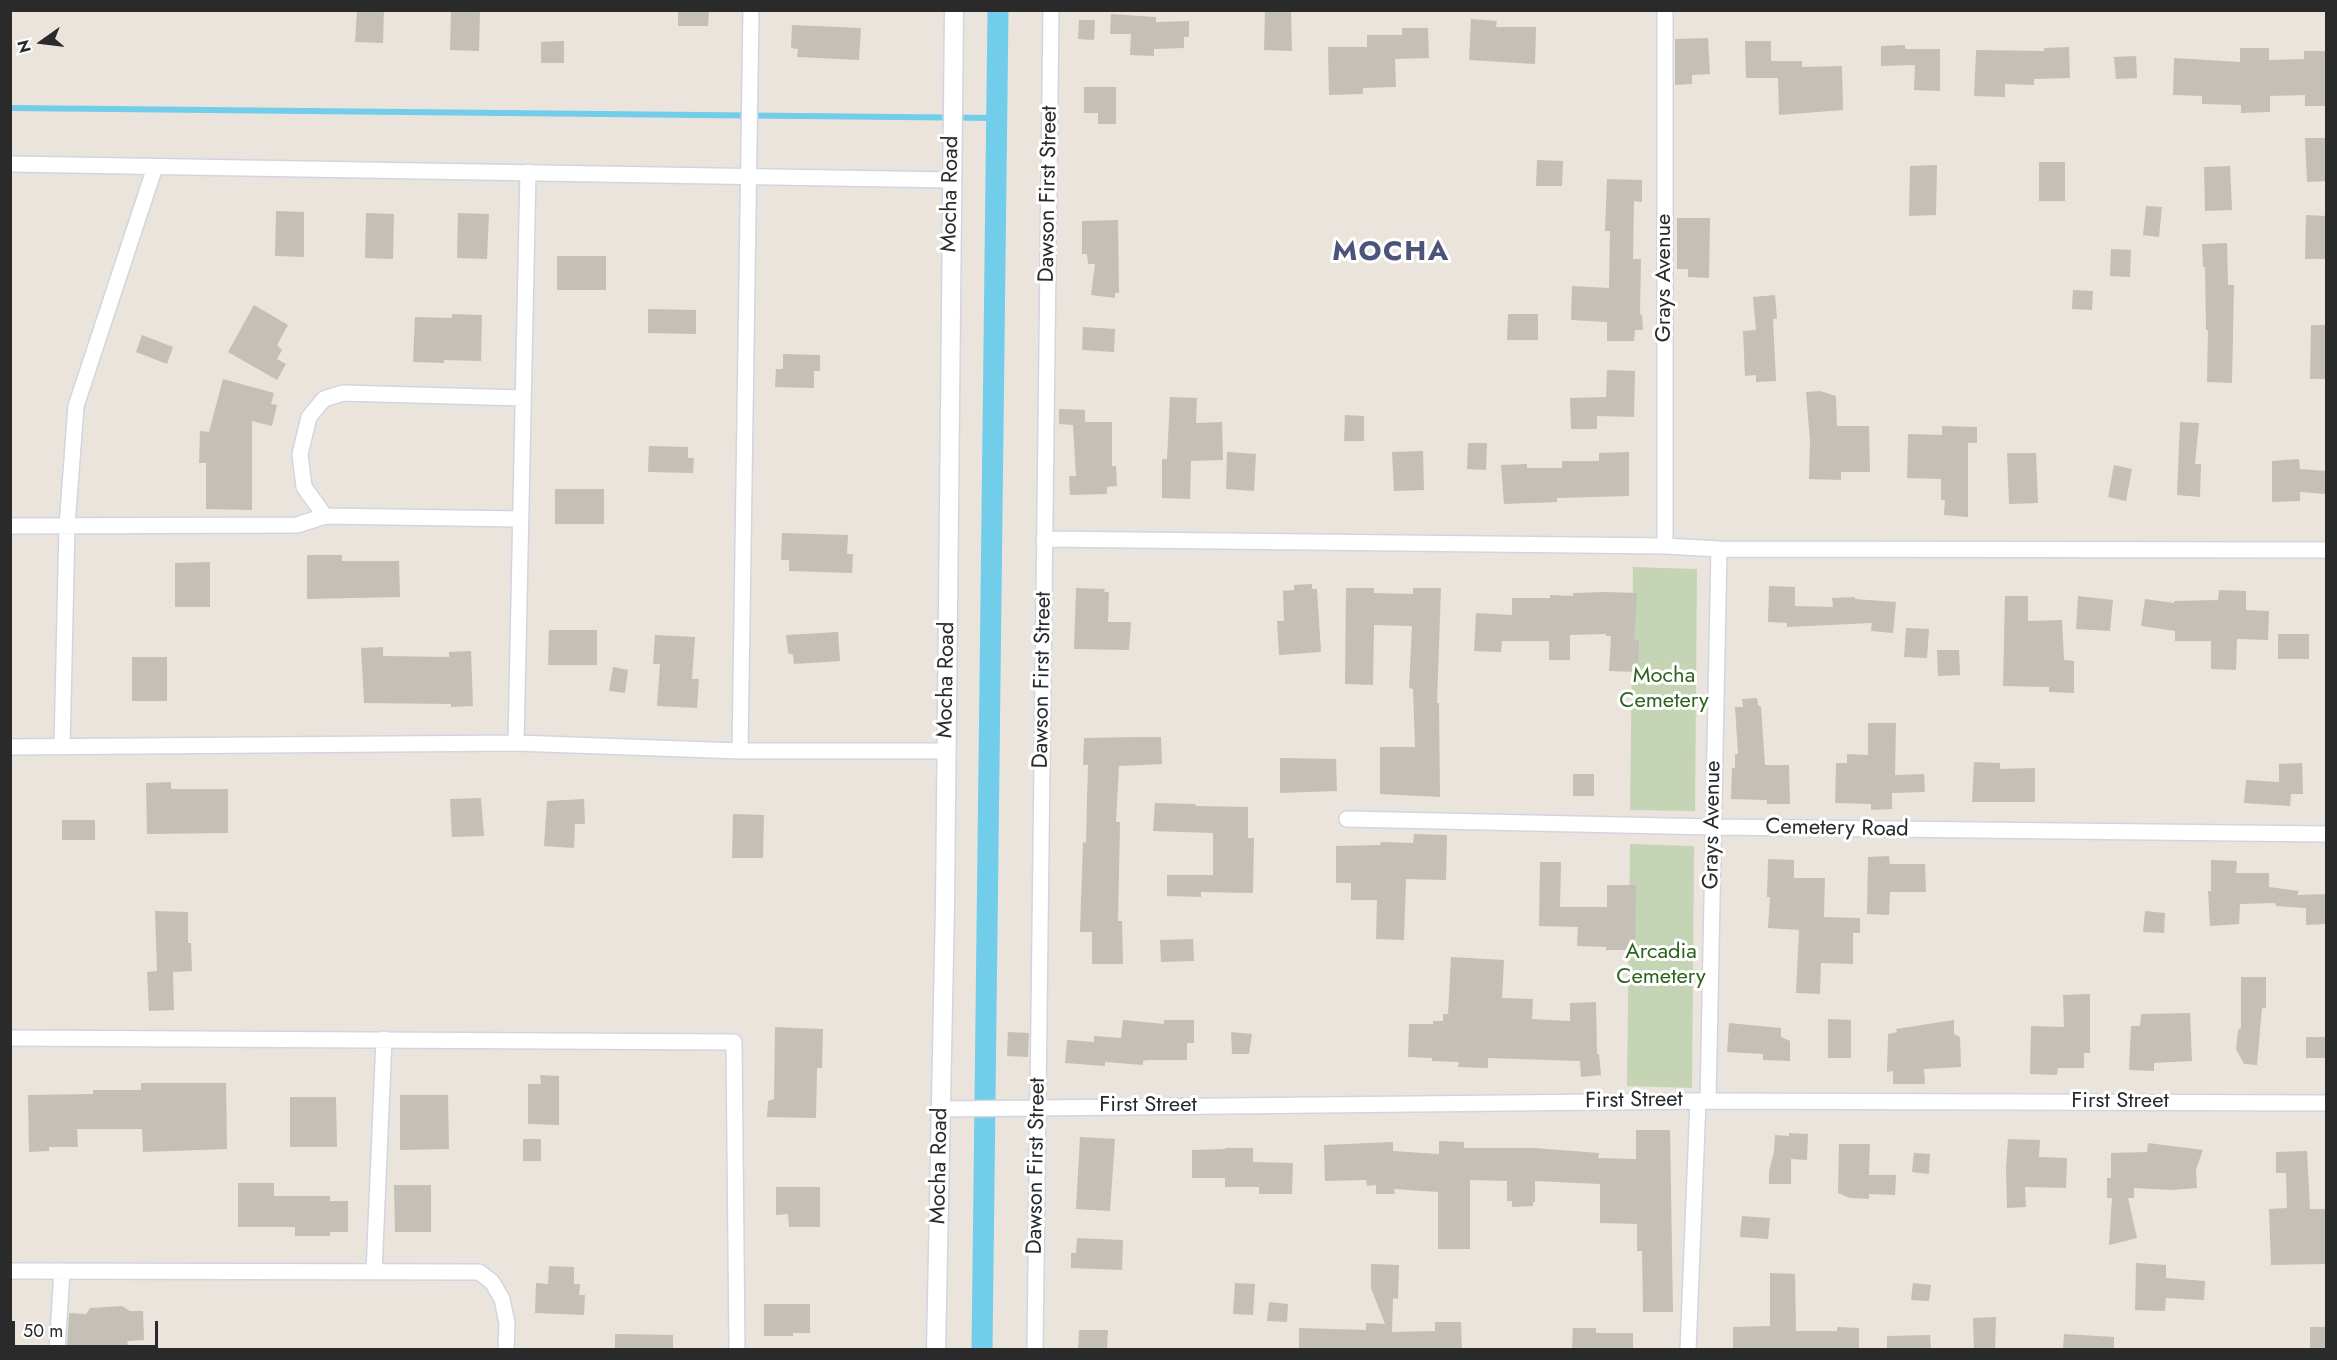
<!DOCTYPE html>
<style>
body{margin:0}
#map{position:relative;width:2337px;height:1360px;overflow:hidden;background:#ebe4dc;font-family:Jost,sans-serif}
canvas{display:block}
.frame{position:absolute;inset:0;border:12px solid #2a2a2a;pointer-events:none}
.north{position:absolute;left:12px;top:12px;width:60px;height:60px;-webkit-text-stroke:4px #fff;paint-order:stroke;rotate:256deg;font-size:16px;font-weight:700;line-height:24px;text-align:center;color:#2a2a2a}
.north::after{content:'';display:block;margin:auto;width:21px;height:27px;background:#2a2a2a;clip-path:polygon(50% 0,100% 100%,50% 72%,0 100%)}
.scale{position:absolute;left:12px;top:1321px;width:146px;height:27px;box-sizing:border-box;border:3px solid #2a2a2a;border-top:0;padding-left:8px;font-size:18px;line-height:21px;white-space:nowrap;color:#2a2a2a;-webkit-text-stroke:4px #fff;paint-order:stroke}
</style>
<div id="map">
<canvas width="2337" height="1360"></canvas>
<div class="frame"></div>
<div class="north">N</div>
<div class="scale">50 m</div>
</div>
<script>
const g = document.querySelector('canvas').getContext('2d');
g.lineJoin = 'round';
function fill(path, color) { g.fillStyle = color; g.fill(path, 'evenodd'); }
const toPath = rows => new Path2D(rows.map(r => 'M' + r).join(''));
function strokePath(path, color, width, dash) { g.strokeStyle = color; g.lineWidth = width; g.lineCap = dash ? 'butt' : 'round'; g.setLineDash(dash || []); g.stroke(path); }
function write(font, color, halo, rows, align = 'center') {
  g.font = font + ' Jost,sans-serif'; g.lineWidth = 6; g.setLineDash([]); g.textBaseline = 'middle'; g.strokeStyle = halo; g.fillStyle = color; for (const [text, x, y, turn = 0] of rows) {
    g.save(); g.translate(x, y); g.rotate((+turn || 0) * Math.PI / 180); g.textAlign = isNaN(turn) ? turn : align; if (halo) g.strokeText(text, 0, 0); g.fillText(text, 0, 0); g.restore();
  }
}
fill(toPath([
 [1633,567,1697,569,1695,811,1630,810],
 [1630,844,1694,846,1692,1088,1627,1086]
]), '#c4d4b4');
strokePath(toPath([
 [10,108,996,118]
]), '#72cdea', 6);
strokePath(toPath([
 [982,1350,998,10]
]), '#72cdea', 21);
fill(toPath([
 [357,10,384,10,383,43,355,42],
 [451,10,480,10,479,51,450,50],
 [678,10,709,10,708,26,678,26],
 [1265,10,1291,10,1292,51,1264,50],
 [1111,14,1156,17,1156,22,1189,21,1189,37,1184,37,1184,48,1154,49,1154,56,1130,55,1131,34,1110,34],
 [1471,19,1497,21,1496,27,1536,27,1535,64,1469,60],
 [1079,20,1095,20,1094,40,1078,39],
 [792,25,861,28,859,60,797,57,798,49,791,48],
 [1402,28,1428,28,1429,58,1395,59,1396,87,1363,88,1363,94,1329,95,1328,47,1367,47,1367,35,1402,35],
 [1708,38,1710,74,1692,75,1692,84,1675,85,1675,39],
 [564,41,564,63,541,63,541,42],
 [1745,41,1771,41,1771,61,1802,61,1802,67,1842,66,1843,110,1779,115,1778,78,1746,78],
 [1905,45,1905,49,1940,49,1940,91,1914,90,1915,65,1881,66,1881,46],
 [2069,47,2070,78,2034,79,2034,85,2005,84,2005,97,1974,96,1976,50,2044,51,2044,48],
 [2240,48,2269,48,2269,60,2304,59,2304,51,2326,51,2326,106,2305,106,2305,95,2270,96,2270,112,2241,113,2241,105,2202,104,2202,96,2173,95,2174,58,2240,62],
 [2136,56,2137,78,2116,79,2114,57],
 [1084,87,1116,87,1116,124,1098,124,1098,113,1084,113],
 [2305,138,2326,138,2326,181,2307,182],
 [1537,160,1563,161,1562,186,1536,186],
 [2039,162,2065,162,2065,201,2039,201],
 [1937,165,1936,215,1909,216,1910,166],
 [2230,166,2232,210,2205,211,2204,167],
 [1607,179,1642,180,1642,202,1634,201,1633,259,1641,259,1640,314,1642,315,1643,330,1635,330,1634,341,1607,341,1607,322,1571,320,1572,286,1609,288,1610,231,1605,231],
 [2146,206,2162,207,2159,237,2143,235],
 [276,211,304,212,304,257,275,256],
 [366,213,394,214,393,259,365,258],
 [458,213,489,214,487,259,457,258],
 [2306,215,2326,216,2326,259,2305,259],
 [1677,218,1710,218,1709,278,1688,277,1688,269,1677,269],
 [1118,220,1119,293,1115,293,1115,298,1091,295,1095,264,1088,264,1087,254,1082,254,1082,221],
 [2227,243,2228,285,2234,285,2232,383,2207,382,2208,330,2206,330,2205,267,2203,267,2202,244],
 [2111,249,2131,250,2130,277,2110,276],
 [557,256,606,256,606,290,557,290],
 [2073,290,2093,291,2092,310,2072,309],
 [1775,295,1777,319,1773,319,1776,381,1756,382,1756,375,1745,376,1743,331,1756,330,1753,297],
 [254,305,288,325,277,345,282,350,277,359,286,364,277,380,228,352],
 [648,309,696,310,696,334,648,333],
 [452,314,482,315,481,361,444,360,444,363,413,362,415,317,452,318],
 [1508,314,1538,314,1538,340,1507,340],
 [2311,325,2326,325,2326,379,2310,379],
 [1083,327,1115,329,1114,352,1082,350],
 [142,335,173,347,167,364,136,352],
 [783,354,820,355,820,371,814,371,814,388,775,387,776,369,783,369],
 [1607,370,1635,371,1634,417,1597,416,1597,429,1571,429,1570,398,1606,397],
 [223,379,274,393,271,404,277,405,272,426,252,421,252,510,206,509,206,463,199,463,200,431,209,432],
 [1820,391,1836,396,1837,426,1869,426,1870,472,1841,472,1841,480,1809,479,1810,441,1806,392],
 [1170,397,1197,398,1196,423,1222,422,1223,460,1191,461,1190,499,1162,498,1162,459,1167,459],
 [1059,409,1085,410,1085,422,1112,422,1112,466,1116,466,1117,486,1107,487,1107,494,1070,495,1069,476,1076,476,1073,425,1059,424],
 [1345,415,1364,416,1364,441,1344,441],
 [2180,422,2199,423,2195,464,2201,464,2200,497,2177,495],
 [1942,426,1977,427,1977,443,1968,443,1968,517,1944,515,1945,500,1941,500,1941,479,1907,478,1908,434,1942,435],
 [1468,443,1487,443,1486,470,1467,469],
 [649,446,688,447,688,458,694,458,693,473,648,472],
 [1423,451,1424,490,1394,491,1392,452],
 [1227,452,1256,454,1254,491,1226,489],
 [1629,452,1629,496,1557,498,1557,502,1504,504,1501,465,1527,464,1527,468,1562,468,1562,461,1599,461,1599,453],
 [2007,453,2036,453,2038,503,2009,504],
 [2299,459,2300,469,2326,471,2325,494,2300,492,2300,501,2272,502,2272,461],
 [2114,465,2132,469,2126,501,2108,497],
 [555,489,604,489,604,524,555,524],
 [782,533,848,535,847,554,853,554,852,573,789,571,789,560,781,560],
 [307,555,342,555,342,561,399,561,400,597,307,599],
 [210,562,210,607,175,607,175,563],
 [1312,584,1312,589,1317,589,1321,652,1279,655,1277,621,1284,621,1283,591,1294,590,1294,585],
 [1769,586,1795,587,1795,606,1833,607,1832,598,1855,597,1855,599,1896,602,1893,633,1871,631,1872,623,1787,627,1787,623,1768,622],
 [1076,588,1105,589,1104,592,1109,592,1108,622,1131,622,1129,650,1074,649],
 [1346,588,1374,588,1374,593,1413,594,1413,588,1441,588,1437,703,1439,703,1440,797,1380,794,1380,747,1415,747,1413,689,1409,688,1412,626,1374,625,1373,685,1345,684],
 [2219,590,2246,591,2246,610,2269,611,2268,640,2237,639,2236,670,2211,669,2211,641,2175,641,2175,631,2141,626,2145,599,2174,603,2174,601,2218,600],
 [1606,592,1637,593,1634,640,1639,640,1638,672,1609,671,1611,636,1606,636,1606,634,1570,635,1570,660,1549,660,1549,641,1502,641,1501,652,1474,651,1476,613,1512,615,1512,598,1550,598,1550,595,1573,596,1573,593],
 [2005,596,2028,596,2028,621,2062,620,2064,660,2074,661,2074,693,2049,692,2049,687,2003,686],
 [2078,596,2113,600,2110,631,2076,629],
 [1906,628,1929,629,1927,658,1904,657],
 [549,630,597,630,597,665,548,665],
 [838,632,840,661,794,664,793,655,788,653,786,635],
 [2278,634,2309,634,2309,659,2278,659],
 [655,635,695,637,692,679,699,679,697,708,657,706,660,664,653,664],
 [383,647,383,656,449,657,449,652,471,651,473,706,451,707,451,704,364,703,361,648],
 [1937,650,1959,650,1960,675,1938,676],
 [132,657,167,657,167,701,132,701],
 [613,667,628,670,625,693,609,691],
 [1757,698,1758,705,1761,707,1765,765,1789,765,1790,804,1767,804,1767,800,1731,799,1732,768,1735,768,1735,754,1738,754,1735,707,1743,707,1742,699],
 [1868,723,1896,723,1895,775,1924,774,1925,792,1892,793,1892,809,1871,810,1871,804,1835,803,1836,763,1847,763,1847,754,1868,755],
 [1143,737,1161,737,1162,764,1119,766,1116,822,1120,822,1118,921,1122,921,1123,964,1092,964,1092,932,1080,932,1083,842,1086,843,1087,800,1088,765,1083,765,1084,738],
 [1280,758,1336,759,1337,791,1280,793],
 [1974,762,2000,763,2000,769,2035,768,2035,802,1972,802],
 [2302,763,2303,794,2291,794,2290,806,2244,803,2246,780,2279,782,2279,764],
 [1573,774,1594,774,1594,796,1573,796],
 [171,782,171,789,228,789,228,833,147,834,146,783],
 [481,798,484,836,452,837,450,799],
 [584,799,585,824,575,824,574,848,544,846,547,801],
 [1155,803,1196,804,1195,806,1248,807,1248,838,1254,838,1253,893,1201,892,1201,897,1167,896,1167,875,1213,875,1213,833,1153,831],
 [733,814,764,815,763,858,732,858],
 [62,820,95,820,95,840,62,840],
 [1414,834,1447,835,1446,880,1406,879,1404,940,1376,939,1377,900,1351,900,1351,883,1336,883,1336,846,1380,845,1381,842,1413,843],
 [1889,856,1890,864,1925,864,1926,892,1890,892,1889,915,1867,914,1868,857],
 [1768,859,1794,860,1794,878,1825,878,1824,917,1860,918,1860,933,1853,933,1853,964,1821,963,1820,994,1796,993,1799,930,1768,928,1770,897,1767,897],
 [2211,860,2237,861,2236,873,2269,873,2269,887,2299,891,2297,895,2326,894,2326,924,2306,925,2306,908,2276,906,2275,903,2240,904,2239,924,2210,926,2208,891,2211,891],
 [1540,862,1561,862,1560,907,1607,907,1607,885,1636,885,1635,950,1606,950,1606,947,1577,946,1578,927,1539,926],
 [155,911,188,912,188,943,191,943,192,971,173,972,174,1010,149,1011,147,972,157,971],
 [2145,911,2165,913,2164,933,2143,932],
 [1193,939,1194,961,1161,962,1160,940],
 [1451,957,1504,960,1502,998,1533,999,1532,1019,1570,1021,1570,1003,1596,1002,1597,1054,1599,1054,1601,1075,1581,1077,1580,1061,1488,1058,1488,1068,1458,1067,1459,1062,1432,1061,1432,1058,1408,1057,1409,1024,1433,1024,1433,1021,1443,1021,1443,1014,1448,1014],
 [2241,977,2266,977,2266,1008,2262,1008,2257,1065,2244,1064,2236,1049,2238,1030,2241,1028],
 [2090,994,2090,1053,2084,1053,2084,1068,2058,1068,2057,1075,2030,1074,2031,1026,2064,1027,2063,995],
 [2190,1013,2192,1061,2154,1063,2154,1071,2129,1070,2131,1026,2140,1026,2141,1014],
 [1828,1019,1851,1020,1851,1058,1828,1058],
 [1123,1020,1164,1024,1164,1020,1194,1020,1194,1043,1187,1043,1187,1060,1147,1060,1143,1061,1143,1065,1105,1062,1105,1066,1065,1063,1067,1040,1094,1042,1094,1036,1121,1038],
 [1954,1020,1954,1034,1960,1037,1961,1067,1924,1069,1925,1084,1893,1084,1893,1071,1887,1072,1888,1034,1897,1032,1896,1029],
 [1729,1023,1781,1028,1781,1037,1790,1041,1790,1061,1763,1060,1763,1054,1727,1052],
 [775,1027,823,1029,822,1068,817,1068,816,1118,767,1117,768,1101,774,1099],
 [1008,1032,1029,1033,1028,1057,1007,1056],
 [1231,1032,1252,1034,1249,1054,1232,1054],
 [2306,1037,2326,1037,2326,1058,2306,1058],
 [540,1075,559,1076,559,1125,528,1124,528,1084,541,1084],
 [141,1083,226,1083,227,1149,143,1152,142,1129,77,1129,78,1147,49,1147,49,1151,29,1152,28,1095,93,1094,93,1090,141,1090],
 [400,1095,448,1095,449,1149,400,1150],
 [290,1097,336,1097,337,1147,290,1147],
 [1636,1130,1670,1130,1673,1312,1643,1312,1642,1251,1637,1251,1637,1224,1600,1223,1600,1184,1535,1181,1535,1202,1533,1202,1533,1206,1512,1207,1512,1201,1507,1201,1507,1181,1470,1180,1470,1249,1438,1249,1438,1192,1394,1189,1395,1194,1376,1194,1376,1185,1367,1186,1366,1180,1325,1181,1324,1145,1393,1142,1393,1151,1439,1154,1439,1141,1464,1142,1464,1148,1534,1148,1599,1153,1598,1158,1636,1159],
 [1789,1133,1808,1134,1807,1160,1791,1159,1791,1184,1769,1184,1769,1171,1774,1152,1775,1135,1789,1136],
 [1080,1137,1115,1139,1110,1211,1076,1209],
 [523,1139,541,1139,541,1161,523,1161],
 [2008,1139,2040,1140,2039,1157,2067,1158,2066,1188,2025,1187,2026,1207,2007,1208,2006,1168],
 [2148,1143,2203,1150,2196,1169,2197,1188,2171,1190,2134,1188,2134,1198,2128,1198,2137,1238,2109,1245,2112,1198,2107,1198,2107,1178,2111,1178,2111,1153,2147,1152],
 [1839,1144,1870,1144,1869,1175,1896,1175,1895,1195,1869,1194,1869,1199,1850,1198,1838,1193],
 [1225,1148,1253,1148,1253,1162,1293,1163,1292,1194,1259,1194,1259,1187,1225,1187,1225,1178,1192,1178,1192,1150,1225,1149],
 [2307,1151,2310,1209,2326,1209,2326,1264,2271,1265,2269,1209,2287,1208,2286,1173,2276,1173,2276,1152],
 [1914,1153,1930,1154,1929,1174,1912,1172],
 [238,1183,274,1183,274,1196,330,1196,330,1201,348,1201,348,1232,330,1232,330,1236,295,1236,295,1227,238,1227],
 [394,1185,431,1185,431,1232,395,1232],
 [776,1187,820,1187,820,1227,789,1227,788,1214,776,1215],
 [1742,1216,1770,1218,1768,1239,1740,1237],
 [1077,1238,1123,1240,1122,1270,1071,1268,1071,1253,1076,1253],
 [2136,1263,2166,1265,2166,1278,2205,1281,2204,1300,2166,1298,2165,1311,2135,1310],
 [1371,1264,1399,1265,1398,1299,1393,1298,1392,1332,1435,1331,1435,1322,1461,1322,1462,1350,1299,1350,1299,1328,1366,1330,1366,1323,1385,1324,1371,1288],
 [549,1266,574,1267,574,1284,580,1284,579,1295,585,1295,584,1315,535,1313,536,1283,548,1284],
 [1770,1273,1795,1274,1796,1331,1837,1331,1837,1327,1859,1328,1859,1350,1733,1350,1733,1327,1770,1326],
 [1235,1283,1255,1284,1253,1315,1233,1314],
 [1913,1283,1931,1285,1929,1301,1911,1300],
 [1269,1302,1288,1304,1287,1322,1267,1321],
 [764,1304,810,1304,810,1333,793,1333,793,1336,764,1336],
 [122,1306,130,1311,143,1311,144,1340,127,1341,130,1350,67,1349,69,1313,86,1314,90,1308],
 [1996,1317,1995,1350,1974,1350,1973,1318],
 [2310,1327,2326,1327,2326,1350,2310,1350],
 [1573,1328,1596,1328,1596,1333,1633,1333,1633,1350,1572,1350],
 [1079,1330,1108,1330,1107,1350,1078,1350],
 [615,1334,673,1335,673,1350,615,1350],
 [2064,1334,2114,1337,2114,1350,2063,1350],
 [1930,1335,1931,1350,1887,1350,1887,1336]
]), '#c4bfb7');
const minor = toPath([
 [10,164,951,180],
 [521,519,325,516,304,487,300,454,309,417,324,399,343,393,523,398],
 [10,526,297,525,325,516],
 [1044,539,1665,546,1719,549,2326,550],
 [1665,546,1665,10],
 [516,743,528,172],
 [10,747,516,743,740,751,946,751],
 [62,747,67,526,76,406,155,167],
 [740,751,751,10],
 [1347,819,1713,827,2326,834],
 [10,1038,734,1042,737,1350],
 [1708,1101,1719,549],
 [941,1109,1698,1101,2326,1103],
 [10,1271,479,1272,492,1282,502,1299,507,1323,506,1350],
 [374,1272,384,1039],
 [57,1350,62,1271],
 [1035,1350,1051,10],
 [1688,1350,1698,1101]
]);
const tertiary = toPath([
 [936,1350,945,904,954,10]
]);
strokePath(minor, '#d1d5e2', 18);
strokePath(tertiary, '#d1d5e2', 21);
strokePath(minor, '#fff', 15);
strokePath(tertiary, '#fff', 18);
write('22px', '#2a2a2a', '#fff', [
 ["Mocha Road",951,194,-89],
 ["Dawson First Street",1049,194,-89],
 ["Grays Avenue",1665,278,-90],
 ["Mocha Road",947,680,-89],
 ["Dawson First Street",1043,680,-89],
 ["Grays Avenue",1713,825,-89],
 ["Cemetery Road",1837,829,1],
 ["First Street",1634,1101,-1],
 ["First Street",2120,1102],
 ["First Street",1148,1106],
 ["Mocha Road",940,1166,-89],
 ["Dawson First Street",1037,1166,-89]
]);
write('22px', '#2d641c', '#fff', [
 ["Mocha",1664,677],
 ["Cemetery",1664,702],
 ["Arcadia",1661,953],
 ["Cemetery",1661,978]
]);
g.letterSpacing = '1.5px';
write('bold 28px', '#4c5579', '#fff', [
 ["MOCHA",1391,253]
]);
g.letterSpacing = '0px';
</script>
